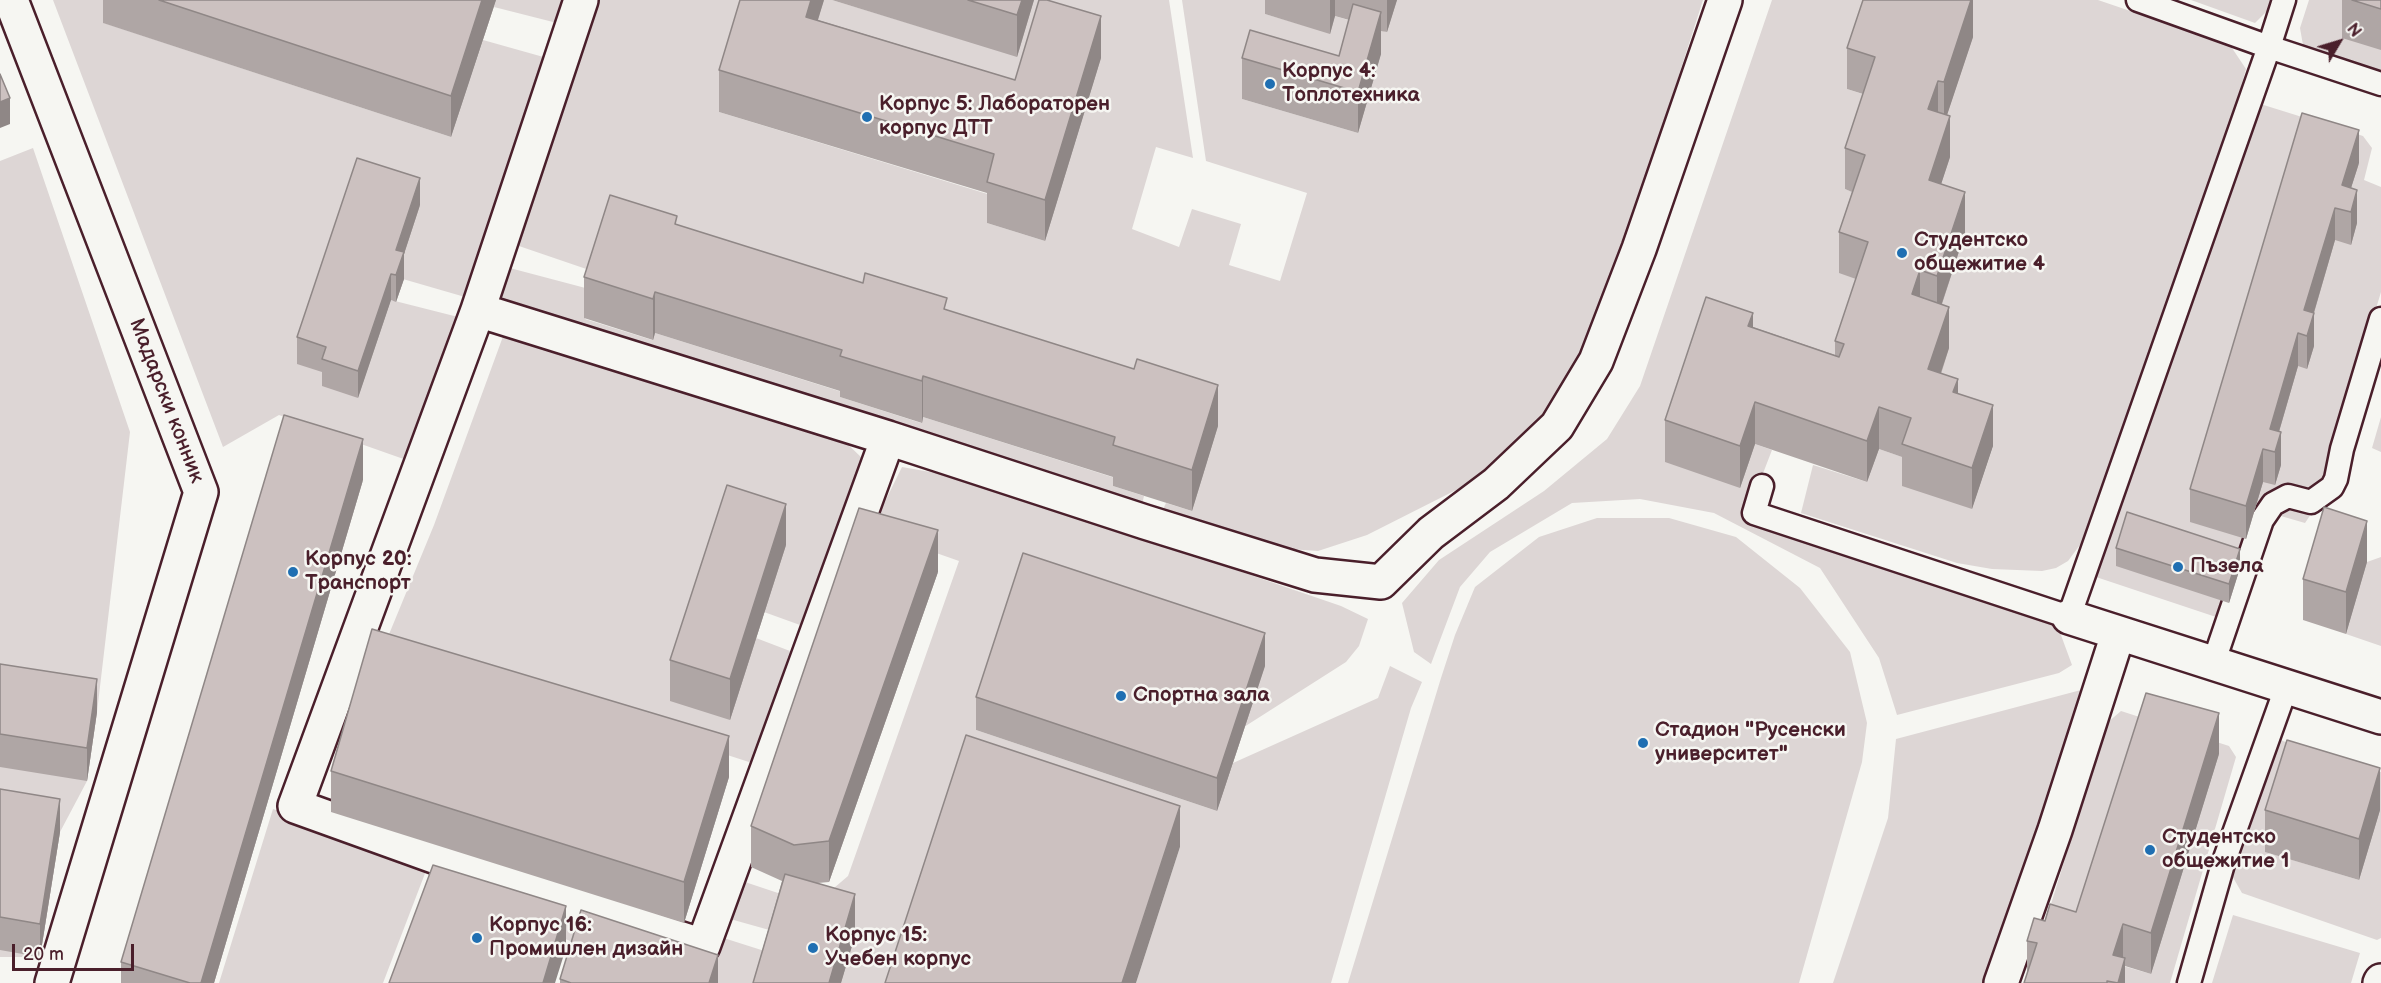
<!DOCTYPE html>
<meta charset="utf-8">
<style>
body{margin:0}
#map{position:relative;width:2381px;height:983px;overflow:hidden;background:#f6f6f2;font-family:"Balsamiq Sans",sans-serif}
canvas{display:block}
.north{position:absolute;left:2309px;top:12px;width:60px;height:60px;-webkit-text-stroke:4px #f6f6f2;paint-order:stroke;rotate:52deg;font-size:16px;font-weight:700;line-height:24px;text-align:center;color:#4a1f2b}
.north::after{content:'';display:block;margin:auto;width:21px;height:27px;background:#4a1f2b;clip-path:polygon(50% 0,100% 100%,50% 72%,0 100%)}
.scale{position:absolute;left:12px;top:944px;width:122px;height:27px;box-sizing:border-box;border:3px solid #4a1f2b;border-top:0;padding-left:8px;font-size:18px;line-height:21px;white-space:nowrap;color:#4a1f2b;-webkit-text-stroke:4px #f6f6f2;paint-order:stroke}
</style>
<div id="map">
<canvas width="2381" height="983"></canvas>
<div class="north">N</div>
<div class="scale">20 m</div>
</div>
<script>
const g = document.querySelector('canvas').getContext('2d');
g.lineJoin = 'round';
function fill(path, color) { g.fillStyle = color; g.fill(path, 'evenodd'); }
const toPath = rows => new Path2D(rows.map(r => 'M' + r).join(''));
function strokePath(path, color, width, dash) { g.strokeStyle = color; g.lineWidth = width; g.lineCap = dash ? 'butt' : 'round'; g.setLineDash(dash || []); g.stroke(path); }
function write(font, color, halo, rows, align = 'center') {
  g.font = font + ' "Balsamiq Sans",sans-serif'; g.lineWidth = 5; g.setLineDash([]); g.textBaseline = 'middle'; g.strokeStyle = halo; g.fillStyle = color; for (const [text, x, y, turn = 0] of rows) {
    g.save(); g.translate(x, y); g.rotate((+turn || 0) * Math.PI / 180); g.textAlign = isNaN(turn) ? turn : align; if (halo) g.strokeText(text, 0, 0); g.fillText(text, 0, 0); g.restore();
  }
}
fill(toPath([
 [53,0,111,0,104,23,451,137,483,40,547,58,465,297,396,277,326,374,358,398,391,300,466,319,412,462,279,415,223,447],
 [496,0,569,0,557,23,494,7],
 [598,0,753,0,719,112,994,196,987,223,1045,241,1101,58,1040,39,1015,122,806,58,824,0,832,0,1017,56,1034,0,1169,0,1193,158,1156,147,1132,229,1179,247,1192,209,1241,224,1229,265,1280,281,1307,193,1206,161,1182,0,1270,0,1265,14,1330,33,1335,16,1387,32,1397,0,1703,0,1588,359,1556,416,1515,457,1464,486,1367,535,1318,551,1260,547,1158,520,1166,503,1192,511,1218,426,1138,401,1134,411,944,350,947,340,866,314,863,325,675,266,677,258,610,237,598,273,516,245],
 [1353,46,1381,54,1358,133,1242,99,1250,72,1339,97],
 [1772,0,1877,0,1847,89,1875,98,1845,189,1865,197,1868,283,1836,382,1748,367,1755,444,1772,450,1745,520,2058,627,2072,665,2059,673,1897,715,1879,658,1820,568,1714,513,1640,499,1572,503,1490,552,1460,587,1431,664,1414,652,1402,603,1439,560,1544,491,1607,439,1640,386],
 [1910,0,2098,0,2230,45,2246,69,2238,97,2363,136,2372,148,2364,180,2381,187,2381,292,2317,505,2305,523,2267,512,2222,619,2078,571,2091,530,2068,561,2056,568,2042,571,1992,569,1957,563,1801,513,1813,465,1867,482,1879,449,1911,460,1972,509,1993,447,1912,336,1929,221],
 [2191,0,2273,0,2272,6,2255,23],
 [2309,0,2354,0,2381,50,2381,79,2303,45,2300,28],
 [33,148,130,432,97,712,87,781,60,832,40,957,0,957,0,161],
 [506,267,593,290,585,319,652,340,655,333,842,392,840,397,921,423,923,417,1115,478,1113,486,1144,496,1139,517,493,301],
 [505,331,836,433,862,458,800,625,764,612,729,720,756,638,790,651,752,763,385,644,434,525],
 [2381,417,2381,452,2372,448],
 [902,467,970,479,1341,606,1368,619,1359,646,1346,662,1244,727,1265,666,1023,586,976,730,1217,811,1233,763,1378,698,1390,666,1422,682,1411,708,1331,983,1136,983,1180,847,966,777,899,983,841,983,855,936,785,915,780,933,723,917,736,879,784,895,820,900,848,876,959,561,871,530],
 [1597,518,1669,518,1736,537,1800,588,1850,652,1867,723,1862,762,1799,983,1348,983,1441,678,1455,635,1475,587,1539,537],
 [2381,557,2381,646,2346,634,2367,562],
 [2081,690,1990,983,1833,983,1888,818,1896,739],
 [2121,711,2229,746,2236,757,2170,983,2118,983,2123,966,2151,974,2219,754,2076,953,2034,959,2107,723],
 [2270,736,2309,751,2266,852,2359,880,2337,757,2381,772,2381,938,2377,940,2242,893,2231,874],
 [273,809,429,863,383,983,219,983],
 [529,897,711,934,774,954,765,983,695,983,590,948,520,923],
 [2233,915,2360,953,2351,983,2212,983]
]), '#ddd6d5');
const service = toPath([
 [2138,0,2269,47,2284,0],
 [1762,486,1754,513,2069,617,2269,47,2381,84],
 [2213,664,2262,520,2273,504,2288,496,2311,502,2332,487,2336,479,2342,449,2381,319],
 [2189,983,2223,864,2286,688]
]);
const pedestrian = toPath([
 [478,310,888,438,703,946,506,882,295,806,478,310,581,0],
 [888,438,1145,522,1315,575,1381,582,1431,533,1496,484,1557,426,1596,361,1639,249,1725,0]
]);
const minor = toPath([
 [11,0,201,492,52,983],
 [2069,617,2381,717],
 [2001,983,2055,830,2118,634],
 [2380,983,2381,981]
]);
strokePath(service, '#4a1f2b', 27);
strokePath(pedestrian, '#4a1f2b', 38);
strokePath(minor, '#4a1f2b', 38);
strokePath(service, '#f6f6f2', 22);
strokePath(pedestrian, '#f6f6f2', 33);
strokePath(minor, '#f6f6f2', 33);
fill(toPath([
 [103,0,496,0,451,137,103,23],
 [824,0,818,20,1015,80,1101,58,1045,241,987,223,987,193,719,112,719,70],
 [832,0,1034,0,1017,57],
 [1265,0,1397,0,1387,32,1381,31,1381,54,1358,133,1242,99,1242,58,1339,56,1349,20,1335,16,1330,34,1265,14],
 [1973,0,1973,37,1947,115,1950,157,1941,184,1965,233,1942,304,1949,348,1941,374,1958,393,1993,446,1972,509,1902,486,1902,457,1879,449,1867,482,1755,444,1740,488,1665,462,1665,420,1753,327,1835,355,1835,341,1856,279,1839,273,1839,232,1852,192,1845,189,1845,148,1863,94,1847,89,1847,48],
 [2342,0,2381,0,2381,50,2342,38],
 [2359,163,2351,188,2357,223,2351,245,2335,240,2314,313,2314,346,2307,369,2298,366,2279,432,2281,465,2275,485,2263,482,2246,539,2190,522,2190,489],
 [420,205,404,254,404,279,396,302,391,300,358,398,322,386,322,372,297,364,297,337],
 [677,225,947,310,1218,426,1192,511,1113,486,1113,477,923,417,922,423,840,397,840,391,655,333,653,340,584,318,584,277],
 [363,480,214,983,121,983,121,962],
 [786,545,730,720,670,701,670,660],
 [2116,548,2240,568,2229,603,2116,566],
 [2367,562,2346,634,2303,620,2303,579],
 [938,572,829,882,818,883,855,936,841,983,753,983,782,881,751,867,751,826],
 [0,664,97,712,87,781,0,767],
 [1265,666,1217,811,976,730,976,697],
 [2219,754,2151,974,2125,966,2125,983,2024,983,2027,976,2027,941,2045,921,2076,912],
 [331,771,729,777,684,923,331,812],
 [0,789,60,832,40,957,0,950],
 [2265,810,2380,810,2359,880,2265,852],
 [560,979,718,983,560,983]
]), '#afa6a5');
fill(toPath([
 [482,0,496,0,451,137,451,96],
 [811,0,824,0,806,58,806,17],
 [1022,0,1034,0,1017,57,1017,15],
 [1330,0,1335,0,1335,16,1330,34],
 [1387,0,1397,0,1387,32],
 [1971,0,1973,0,1973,37,1944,124,1944,82],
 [1381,12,1381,54,1358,133,1358,92],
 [1101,16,1101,58,1045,241,1045,200],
 [1938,81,1938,122,1928,109],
 [10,98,10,124,0,128,0,102],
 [1950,116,1950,157,1929,221,1929,180],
 [2359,130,2359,163,2344,210,2342,185],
 [420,178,420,205,404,254,404,279,396,302,396,250],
 [2357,190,2357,223,2351,245,2351,212],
 [1965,192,1965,233,1937,318,1937,276],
 [2335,208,2335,240,2307,336,2304,310],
 [1920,270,1920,312,1912,294],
 [391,274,391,300,358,398,358,371],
 [655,292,655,333,653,340,653,299],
 [1949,307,1949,348,1928,411,1928,369],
 [1753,313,1753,354,1748,326],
 [2314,313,2314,346,2307,369,2307,336],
 [2298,333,2298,366,2273,452,2270,429],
 [923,376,923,417,922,423,922,381],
 [1958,379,1958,421,1953,392],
 [1218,385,1218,426,1192,511,1192,470],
 [1755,402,1755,444,1740,488,1740,446],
 [1993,405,1993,446,1972,509,1972,468],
 [1879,407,1879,449,1867,482,1867,441],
 [2281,432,2281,465,2275,485,2275,452],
 [363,439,363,480,214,983,201,983],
 [2263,449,2263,482,2246,539,2246,506],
 [786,504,786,545,730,720,730,679],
 [2367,521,2367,562,2346,634,2346,592],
 [938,530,938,572,829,882,829,841],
 [2240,549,2240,568,2229,603,2229,584],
 [1265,633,1265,666,1217,811,1217,778],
 [97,679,97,712,87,781,87,748],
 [2219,713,2219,754,2151,974,2151,933],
 [729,736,729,777,684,923,684,882],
 [2380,768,2380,810,2359,880,2359,839],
 [60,799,60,832,40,957,40,924],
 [1180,806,1180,847,1136,983,1122,983],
 [855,894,855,936,841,983,829,983],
 [566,906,566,948,555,983,543,983],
 [2123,924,2123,964,2125,958,2125,983,2118,983,2113,955],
 [718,955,718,983,709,983]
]), '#8f8786');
const building = toPath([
 [159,0,482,0,451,96,159,0],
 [740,0,811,0,806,17,1015,80,1039,0,1047,0,1101,16,1045,200,987,182,994,154,719,70,740,0],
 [968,0,1022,0,1017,15,968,0],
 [1863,0,1971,0,1944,82,1938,81,1928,109,1950,116,1929,180,1965,192,1937,276,1920,270,1912,294,1949,307,1928,369,1958,379,1953,392,1993,405,1972,468,1902,444,1911,418,1879,407,1867,441,1755,402,1740,446,1665,420,1706,297,1753,313,1748,326,1839,357,1844,344,1835,341,1868,242,1839,232,1865,155,1845,148,1875,57,1847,48,1863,0],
 [2352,0,2381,0,2381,9,2352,0],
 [1353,4,1381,12,1358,92,1242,58,1250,30,1339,56,1353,4],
 [0,74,10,98,0,102,0,74],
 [2302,113,2359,130,2342,185,2357,190,2351,212,2335,208,2304,310,2314,313,2311,323,2307,336,2298,333,2270,429,2281,432,2275,452,2263,449,2246,506,2190,489,2302,113],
 [357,158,420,178,396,250,404,252,396,275,391,274,358,371,322,359,326,347,297,337,357,158],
 [610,195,677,216,675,224,863,283,865,273,947,298,944,309,1134,369,1137,359,1218,385,1192,470,1113,445,1115,437,923,376,922,381,840,356,842,350,655,292,653,299,584,277,610,195],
 [284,415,363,439,201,983,190,983,121,962,284,415],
 [727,485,786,504,730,679,670,660,727,485],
 [2324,507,2367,521,2346,592,2303,579,2324,507],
 [859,508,938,530,829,841,794,845,751,826,859,508],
 [2127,512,2240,549,2229,584,2116,548,2127,512],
 [1023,553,1265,633,1217,778,976,697,1023,553],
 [372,629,729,736,684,882,331,771,372,629],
 [0,664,97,679,87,748,0,734,0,664],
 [2146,693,2219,713,2151,933,2123,924,2113,955,2125,958,2118,983,2107,981,2107,983,2024,983,2037,943,2027,941,2034,918,2045,921,2050,904,2076,912,2146,693],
 [966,735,1180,806,1122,983,885,983,966,735],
 [2287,740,2380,768,2359,839,2265,810,2287,740],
 [0,789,60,799,40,924,0,917,0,789],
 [433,865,566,906,543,983,389,983,433,865],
 [785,874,855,894,829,983,753,983,785,874],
 [581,910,718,955,709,983,571,983,560,979,581,910]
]);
fill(building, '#ccc1c0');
strokePath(building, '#8f8786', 1.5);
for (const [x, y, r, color] of [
 [1270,84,6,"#1f6fb2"],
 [867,117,6,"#1f6fb2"],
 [1902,253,6,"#1f6fb2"],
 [2178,567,6,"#1f6fb2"],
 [293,572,6,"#1f6fb2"],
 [1121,696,6,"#1f6fb2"],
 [1643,743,6,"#1f6fb2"],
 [2150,850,6,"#1f6fb2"],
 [477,938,6,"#1f6fb2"],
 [813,948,6,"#1f6fb2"]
]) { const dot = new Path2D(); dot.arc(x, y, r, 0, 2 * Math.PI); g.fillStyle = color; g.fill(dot); strokePath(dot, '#f6f6f2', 2); }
write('bold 21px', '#4a1f2b', '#f6f6f2', [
 ["Корпус 4:",1282,72],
 ["Топлотехника",1282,96],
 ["Корпус 5: Лабораторен",879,105],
 ["корпус ДТТ",879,129],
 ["Студентско",1914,241],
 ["общежитие 4",1914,265],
 ["Корпус 20:",305,560],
 ["Транспорт",305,584],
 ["Пъзела",2190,567],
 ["Спортна зала",1133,696],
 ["Стадион \"Русенски",1655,731],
 ["университет\"",1655,755],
 ["Студентско",2162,838],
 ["общежитие 1",2162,862],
 ["Корпус 16:",489,926],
 ["Промишлен дизайн",489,950],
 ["Корпус 15:",825,936],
 ["Учебен корпус",825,960]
], 'left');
write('21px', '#4a1f2b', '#f6f6f2', [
 ["Мадарски конник",166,401,69]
]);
</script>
